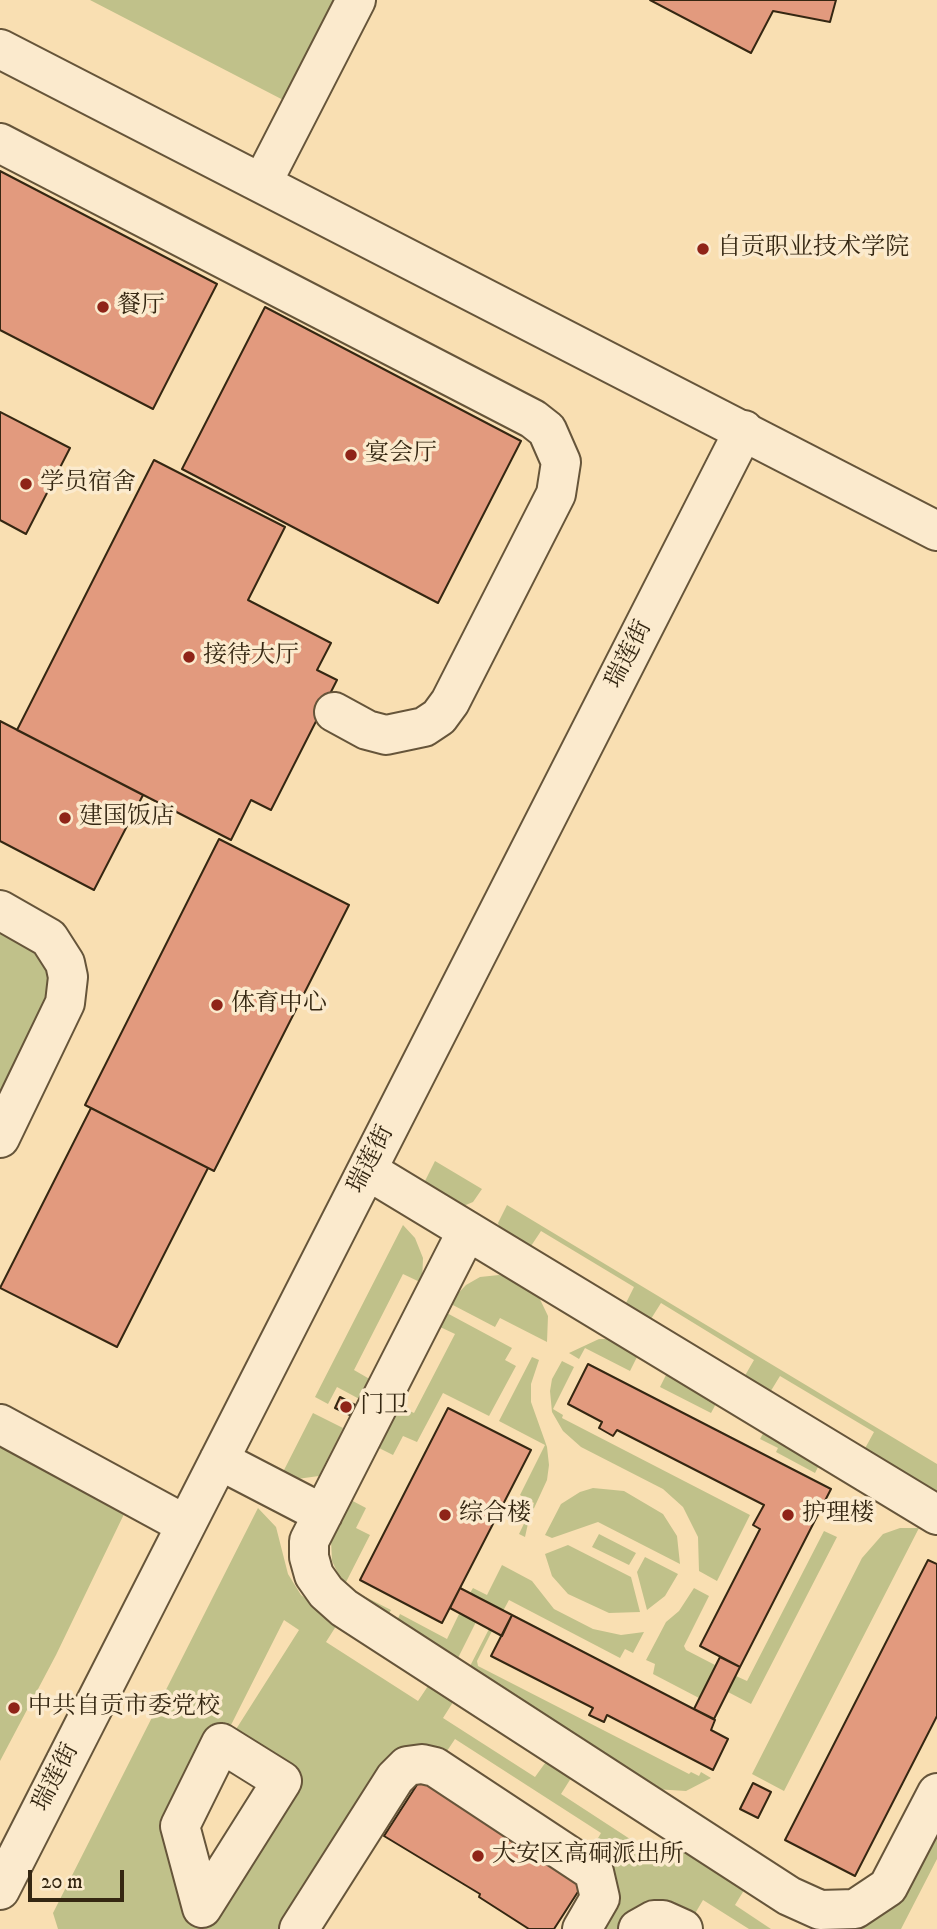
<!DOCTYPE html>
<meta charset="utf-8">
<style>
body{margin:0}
#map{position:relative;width:937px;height:1929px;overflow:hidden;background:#f9dfb2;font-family:"IM FELL DW Pica",serif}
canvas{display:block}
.scale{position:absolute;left:28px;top:1870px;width:96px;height:32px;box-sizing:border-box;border:4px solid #352712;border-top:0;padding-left:9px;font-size:21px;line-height:24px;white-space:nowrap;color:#352712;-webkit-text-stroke:5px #fbeacd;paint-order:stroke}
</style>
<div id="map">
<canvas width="937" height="1929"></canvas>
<div class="scale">20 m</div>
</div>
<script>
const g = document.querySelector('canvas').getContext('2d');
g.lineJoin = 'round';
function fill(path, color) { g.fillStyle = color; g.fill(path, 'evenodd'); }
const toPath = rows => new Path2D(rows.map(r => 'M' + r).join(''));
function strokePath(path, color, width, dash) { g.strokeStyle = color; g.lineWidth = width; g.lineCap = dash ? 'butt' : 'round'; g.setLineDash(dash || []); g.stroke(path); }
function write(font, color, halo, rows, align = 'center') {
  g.font = font + ' "IM FELL DW Pica","Noto Serif SC",serif'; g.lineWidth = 7; g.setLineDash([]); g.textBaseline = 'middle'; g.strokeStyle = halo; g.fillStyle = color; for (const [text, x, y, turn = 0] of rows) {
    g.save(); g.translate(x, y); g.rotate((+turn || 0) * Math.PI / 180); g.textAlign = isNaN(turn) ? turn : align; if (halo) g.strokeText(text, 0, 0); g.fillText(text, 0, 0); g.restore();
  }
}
fill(toPath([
 [90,0,340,0,289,103],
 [0,921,35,939,58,976,0,1116],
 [435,1161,482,1189,473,1202,461,1207,423,1185],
 [507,1205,937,1464,937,1496,863,1452,874,1432,780,1376,769,1394,743,1379,754,1360,661,1303,649,1322,624,1307,634,1287,541,1231,529,1249,500,1229,498,1223],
 [403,1225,415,1238,423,1258,422,1283,403,1274,354,1370,373,1381,363,1401,337,1387,328,1404,315,1397],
 [499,1275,512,1278,536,1291,548,1316,547,1342,500,1318,495,1327,449,1303,466,1285,480,1277],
 [445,1312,512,1348,505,1360,516,1366,489,1416,443,1393,417,1442,403,1436,393,1455,375,1446,396,1405,414,1413,455,1334,438,1326],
 [599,1339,611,1339,639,1353,630,1371,585,1348,579,1359,569,1353],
 [532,1357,539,1360,531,1384,531,1402,547,1447,549,1465,547,1480,529,1519,525,1537,519,1534,534,1503,520,1495,545,1445,499,1421],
 [562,1361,574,1367,553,1409,563,1415,562,1418,750,1515,717,1581,699,1571,698,1537,683,1507,663,1489,581,1447,563,1431,552,1412,550,1391,552,1379],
 [668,1371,718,1400,711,1413,660,1387],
 [313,1413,343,1428,319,1476,297,1479,283,1472],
 [765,1430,820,1463,815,1473,776,1452,778,1448,760,1439],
 [0,1437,126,1510,56,1655,0,1761],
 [593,1488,624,1491,663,1514,677,1536,680,1564,598,1522,552,1538,545,1535,561,1504,580,1492],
 [349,1499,366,1508,356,1528,370,1535,344,1586,391,1610,387,1617,344,1586,332,1561,331,1540],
 [258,1508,276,1527,288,1574,301,1595,338,1623,326,1642,418,1701,430,1683,455,1699,443,1718,535,1777,548,1759,573,1775,561,1794,653,1854,665,1835,746,1887,735,1905,771,1929,749,1929,703,1900,690,1922,627,1929,594,1929,588,1855,601,1833,455,1739,441,1760,432,1756,287,1929,58,1929,53,1913],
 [284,1620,299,1630,226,1745,282,1782,202,1907,180,1826],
 [900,1528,919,1528,784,1791,752,1774,862,1558,883,1534],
 [824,1531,837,1537,751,1704,728,1692,736,1676,747,1681],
 [599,1534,636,1553,629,1565,592,1547],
 [568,1545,631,1577,640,1612,609,1613,568,1594,552,1576,545,1554],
 [645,1557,678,1574,665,1596,647,1610,637,1572],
 [502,1565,532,1581,554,1609,593,1629,621,1635,644,1632,633,1653,625,1649,620,1658,509,1600,503,1611,470,1593,473,1588,487,1595],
 [694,1588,709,1596,684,1646,686,1650,715,1665,699,1698,653,1674,655,1664,646,1660,666,1622,679,1611],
 [400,1614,447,1639,459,1614,476,1622,456,1662,396,1623],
 [489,1629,492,1631,477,1661,478,1666,689,1774,691,1772,699,1776,701,1772,711,1778,686,1791,654,1789,468,1670],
 [937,1828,937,1859,901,1929,850,1929]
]), '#c0c18a');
const building = toPath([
 [650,0,836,0,830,22,773,11,751,53,650,0],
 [0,171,217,284,153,409,0,330,0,171],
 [265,307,521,441,438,603,182,469,265,307],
 [0,412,70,448,26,534,0,520,0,412],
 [154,460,285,527,248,600,331,643,317,670,337,680,271,810,251,800,231,840,17,730,154,460],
 [0,721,143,795,94,890,0,841,0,721],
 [219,839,349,905,214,1171,85,1105,219,839],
 [91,1108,208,1168,117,1347,0,1288,91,1108],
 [588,1364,831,1489,740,1667,700,1646,760,1529,753,1525,764,1505,617,1430,613,1436,599,1428,602,1422,568,1404,588,1364],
 [340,1397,357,1406,352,1416,335,1408,340,1397],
 [448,1408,531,1450,442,1623,360,1580,448,1408],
 [928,1560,937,1564,937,1716,855,1876,785,1840,928,1560],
 [460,1588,512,1615,502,1636,450,1608,460,1588],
 [512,1615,715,1720,711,1730,728,1739,713,1770,607,1715,604,1722,589,1715,593,1708,491,1656,512,1615],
 [720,1657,740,1667,714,1719,694,1709,720,1657],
 [420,1780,583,1884,554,1929,529,1929,479,1897,480,1894,384,1836,420,1780],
 [753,1783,771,1792,758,1818,740,1809,753,1783]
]);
fill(building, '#e29a7e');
strokePath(building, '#352712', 2);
const minor = toPath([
 [0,49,937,531],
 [0,143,533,419,547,430,561,462,556,494,450,702,439,717,424,727,386,735,367,730,334,712],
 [262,183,356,0],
 [0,910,49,938,65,963,68,977,65,1003,0,1138],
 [367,1170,937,1515],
 [467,1231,309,1541,309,1557,314,1575,326,1592,344,1608,789,1896,820,1910,855,1909,888,1887,937,1793],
 [0,1424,186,1525],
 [219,1460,323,1514],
 [221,1743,282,1781,202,1908,180,1826,221,1743],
 [0,1890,744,430],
 [299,1929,395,1778,407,1766,422,1764,435,1767,594,1872,600,1898,582,1929],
 [638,1929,654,1920,663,1920,683,1929]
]);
strokePath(minor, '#66553a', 42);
strokePath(minor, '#fbeacd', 38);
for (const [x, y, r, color] of [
 [703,249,7,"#8f2418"],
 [103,307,7,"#8f2418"],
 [351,455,7,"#8f2418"],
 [26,484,7,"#8f2418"],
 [189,657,7,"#8f2418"],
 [65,818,7,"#8f2418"],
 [217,1005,7,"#8f2418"],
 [346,1407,7,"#8f2418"],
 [445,1515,7,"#8f2418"],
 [788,1515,7,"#8f2418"],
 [14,1708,7,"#8f2418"],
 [478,1856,7,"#8f2418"]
]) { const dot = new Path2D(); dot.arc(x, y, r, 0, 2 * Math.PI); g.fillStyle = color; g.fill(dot); strokePath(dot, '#fbeacd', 2.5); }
write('24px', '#352712', '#fbeacd', [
 ["自贡职业技术学院",717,249],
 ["餐厅",117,307],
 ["宴会厅",365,455],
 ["学员宿舍",40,484],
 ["接待大厅",203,657],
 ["建国饭店",79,818],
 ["体育中心",231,1005],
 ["门卫",360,1407],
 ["综合楼",459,1515],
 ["护理楼",802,1515],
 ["中共自贡市委党校",28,1708],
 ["大安区高硐派出所",492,1856]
], 'left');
write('24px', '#352712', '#fbeacd', [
 ["瑞莲街",630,655,-63],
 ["瑞莲街",372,1160,-63],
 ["瑞莲街",57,1778,-63]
]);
</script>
